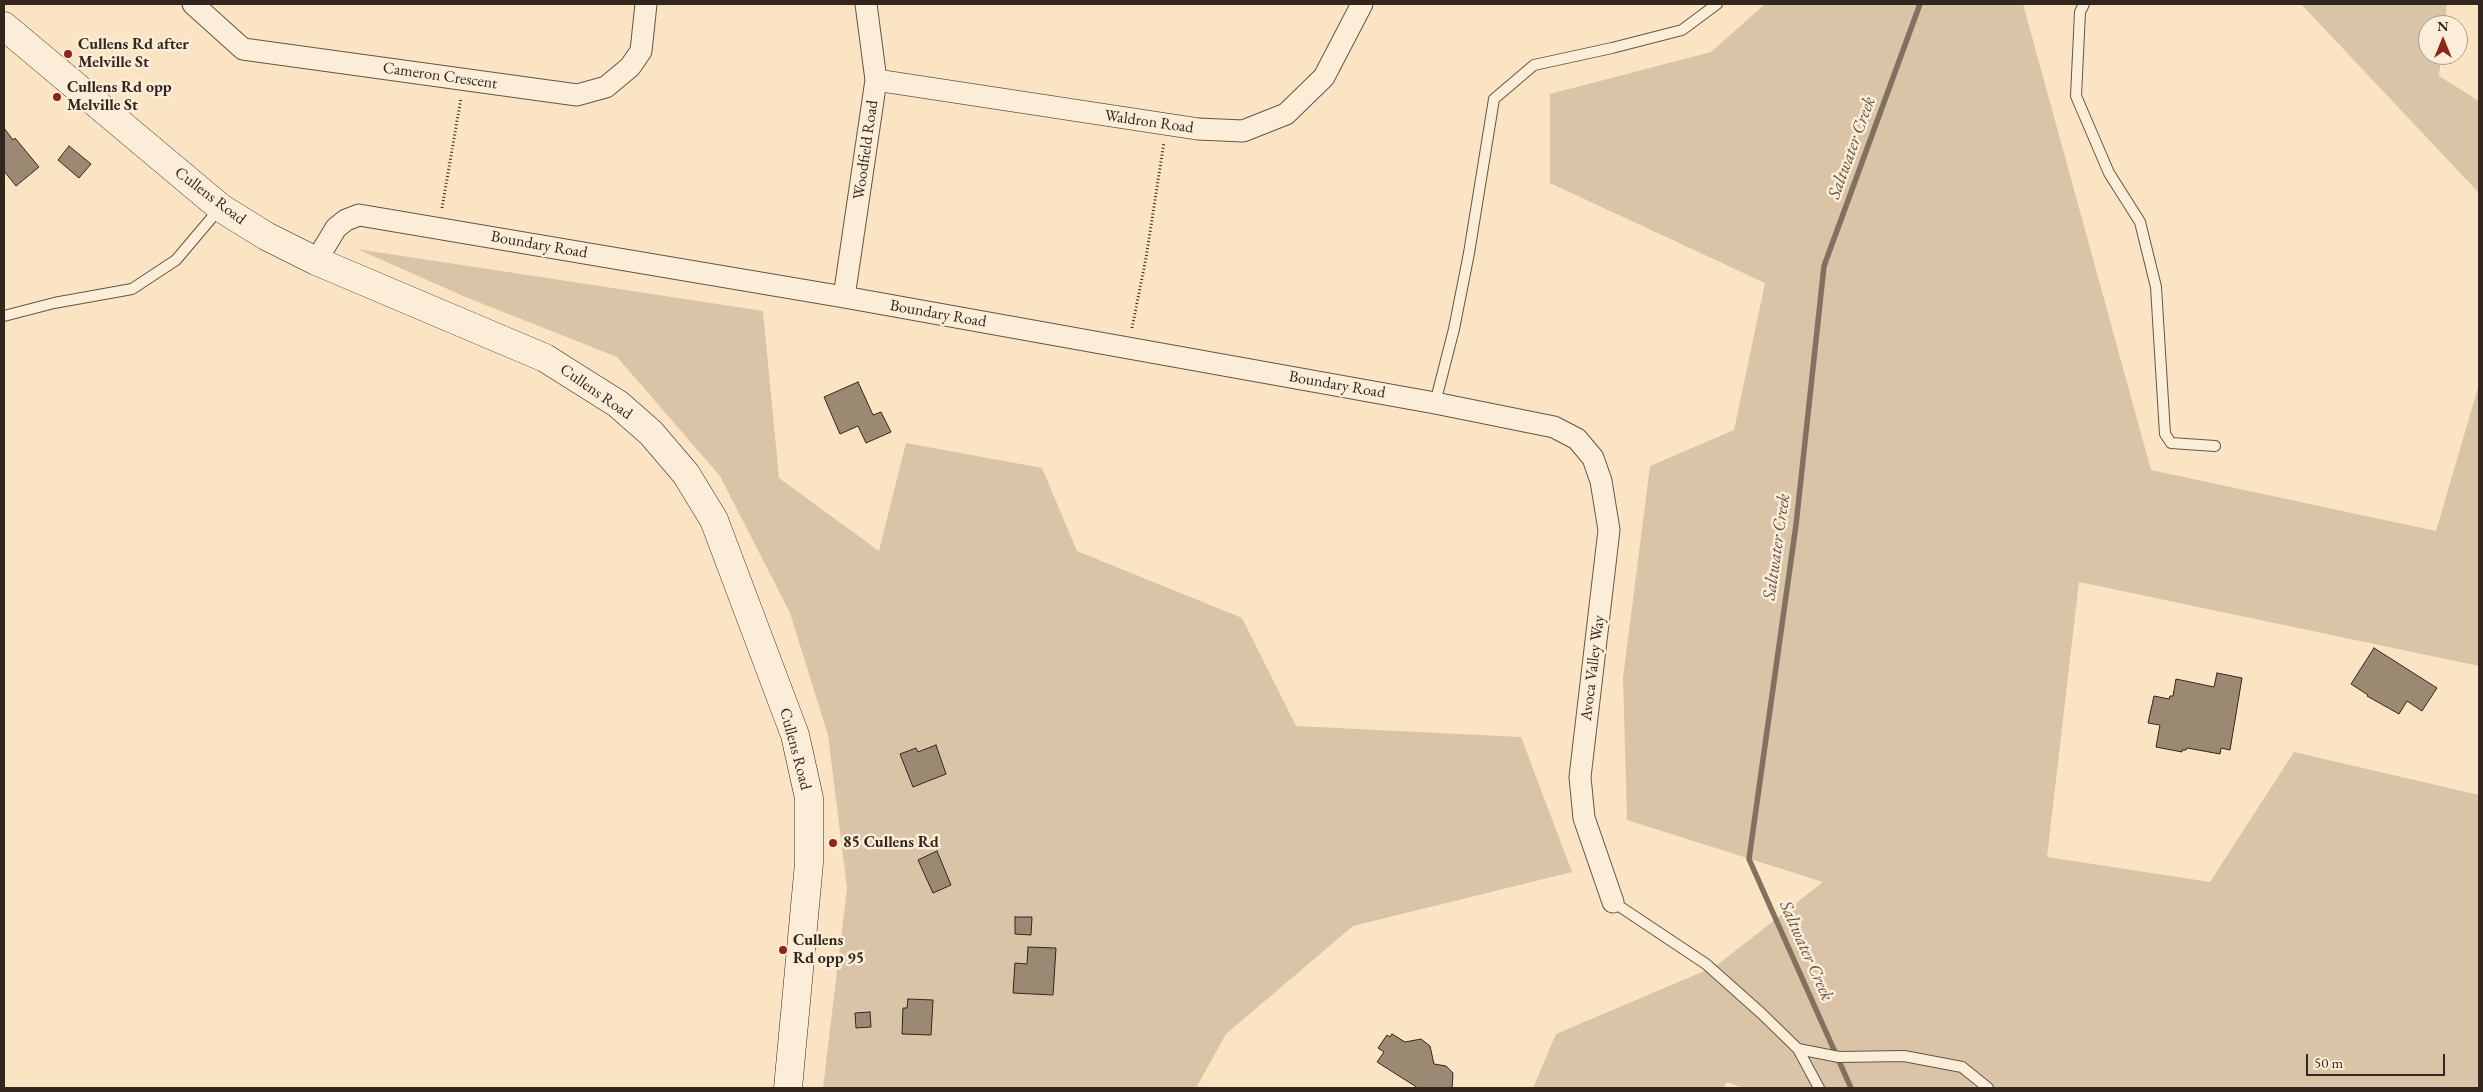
<!DOCTYPE html>
<style>
body{margin:0}
#map{position:relative;width:2483px;height:1092px;overflow:hidden;background:#fbe4c3;font-family:"EB Garamond",serif}
canvas{display:block}
.frame{position:absolute;inset:0;border:5px solid #32261d;pointer-events:none}
.north{position:absolute;left:2418px;top:15px;width:50px;height:50px;box-sizing:border-box;background:#fcedd8;border:1px solid #ab9d8d;border-radius:50%;rotate:0deg;font-size:14px;font-weight:700;line-height:20px;text-align:center;color:#32261d}
.north::after{content:'';display:block;margin:auto;width:18px;height:22px;background:#8f2418;clip-path:polygon(50% 0,100% 100%,50% 72%,0 100%)}
.scale{position:absolute;left:2306px;top:1054px;width:139px;height:22px;box-sizing:border-box;border:2px solid #32261d;border-top:0;padding-left:6px;font-size:15px;line-height:18px;white-space:nowrap;color:#32261d;-webkit-text-stroke:4px #fcedd8;paint-order:stroke}
</style>
<div id="map">
<canvas width="2483" height="1092"></canvas>
<div class="frame"></div>
<div class="north">N</div>
<div class="scale">50 m</div>
</div>
<script>
const g = document.querySelector('canvas').getContext('2d');
g.lineJoin = 'round';
function fill(path, color) { g.fillStyle = color; g.fill(path, 'evenodd'); }
const toPath = rows => new Path2D(rows.map(r => 'M' + r).join(''));
function strokePath(path, color, width, dash) { g.strokeStyle = color; g.lineWidth = width; g.lineCap = dash ? 'butt' : 'round'; g.setLineDash(dash || []); g.stroke(path); }
function write(font, color, halo, rows, align = 'center') {
  g.font = font + ' "EB Garamond",serif'; g.lineWidth = 5; g.setLineDash([]); g.textBaseline = 'middle'; g.strokeStyle = halo; g.fillStyle = color; for (const [text, x, y, turn = 0] of rows) {
    g.save(); g.translate(x, y); g.rotate((+turn || 0) * Math.PI / 180); g.textAlign = isNaN(turn) ? turn : align; if (halo) g.strokeText(text, 0, 0); g.fillText(text, 0, 0); g.restore();
  }
}
fill(toPath([
 [1765,4,2023,4,2151,470,2436,531,2479,384,2479,666,2079,582,2047,857,2210,882,2294,752,2479,795,2479,1088,1743,1088,1727,1082,1723,1088,1533,1088,1556,1034,1716,966,1823,882,1627,820,1623,678,1650,466,1734,430,1765,283,1550,183,1550,94,1711,52],
 [2301,4,2447,4,2445,25,2428,25,2428,55,2441,55,2439,76,2479,101,2479,193],
 [357,249,763,311,779,478,879,551,906,443,1042,468,1077,551,1242,618,1296,726,1521,737,1572,872,1353,926,1226,1034,1196,1088,823,1088,847,888,828,735,790,613,720,476,617,357,468,298]
]), '#d9c4a7');
strokePath(toPath([
 [1851,1088,1749,859,1796,525,1824,266,1920,4]
]), '#82715f', 5.5);
const building = toPath([
 [4,128,13,140,15,138,39,167,16,186,4,171,4,128],
 [69,146,91,164,79,178,58,160,69,146],
 [858,382,873,415,881,412,891,432,866,443,858,426,840,434,824,397,858,382],
 [2374,648,2437,688,2422,711,2407,701,2399,714,2367,696,2368,695,2351,684,2374,648],
 [2217,673,2242,678,2230,750,2221,748,2220,754,2187,748,2186,750,2182,750,2182,752,2156,747,2160,725,2148,723,2154,696,2169,699,2170,696,2173,696,2176,679,2214,687,2217,673],
 [936,745,946,774,913,787,900,754,916,748,918,752,936,745],
 [937,851,951,885,933,893,918,860,937,851],
 [1015,917,1032,917,1031,935,1015,934,1015,917],
 [1028,947,1056,948,1053,995,1013,993,1015,963,1027,964,1028,947],
 [908,999,933,1000,931,1035,902,1034,903,1008,907,1008,908,999],
 [870,1012,871,1027,856,1028,855,1013,870,1012],
 [1392,1034,1405,1042,1421,1039,1430,1046,1434,1064,1446,1066,1453,1073,1452,1088,1418,1088,1377,1062,1384,1052,1378,1048,1387,1035,1390,1037,1392,1034]
]);
fill(building, '#9b8973');
strokePath(building, '#32261d', 1);
const lane = toPath([
 [2084,4,2080,12,2076,96,2109,173,2140,222,2156,287,2165,434,2171,443,2215,446],
 [4,316,54,303,132,289,176,260,220,208],
 [1435,403,1454,329,1469,253,1494,99,1534,65,1612,48,1682,30,1717,4],
 [1613,902,1706,964,1761,1013,1798,1049,1819,1088],
 [1798,1049,1839,1057,1904,1056,1962,1067,1988,1088]
]);
const street = toPath([
 [193,4,243,49,577,95,606,87,630,67,641,51,646,4],
 [876,80,1198,129,1243,131,1286,114,1324,77,1362,4],
 [316,261,336,228,346,220,359,215,844,297,1435,403,1554,427,1577,439,1593,458,1601,481,1609,530,1580,777,1584,818,1613,902],
 [844,297,876,80,866,4]
]);
const secondary = toPath([
 [4,26,221,208,266,236,316,261,545,358,618,404,651,433,686,474,714,520,795,735,809,798,809,863,788,1088]
]);
strokePath(lane, '#645646', 12);
strokePath(street, '#645646', 23);
strokePath(secondary, '#32261d', 29);
strokePath(toPath([
 [442,208,461,98],
 [1132,328,1146,258,1164,142]
]), '#32261d', 3, [1, 2.5]);
strokePath(lane, '#fcedd8', 10);
strokePath(street, '#fcedd8', 21);
strokePath(secondary, '#fcedd8', 28);
for (const [x, y, r, color] of [
 [68,54,5,"#8f2418"],
 [57,97,5,"#8f2418"],
 [833,843,5,"#8f2418"],
 [783,950,5,"#8f2418"]
]) { const dot = new Path2D(); dot.arc(x, y, r, 0, 2 * Math.PI); g.fillStyle = color; g.fill(dot); strokePath(dot, '#fcedd8', 2); }
write('bold 16px', '#32261d', '#fcedd8', [
 ["Cullens Rd after",78,45],
 ["Melville St",78,63],
 ["Cullens Rd opp",67,88],
 ["Melville St",67,106],
 ["85 Cullens Rd",843,843],
 ["Cullens",793,941],
 ["Rd opp 95",793,959]
], 'left');
write('16px', '#32261d', '#fcedd8', [
 ["Cameron Crescent",440,76,8],
 ["Waldron Road",1149,122,8],
 ["Woodfield Road",866,150,-82],
 ["Cullens Road",210,196,37],
 ["Boundary Road",539,245,10],
 ["Boundary Road",938,314,10],
 ["Boundary Road",1337,385,10],
 ["Cullens Road",596,392,35],
 ["Avoca Valley Way",1593,668,-83],
 ["Cullens Road",795,749,75]
]);
write('italic 18px', '#615244', '#fcedd8', [
 ["Saltwater Creek",1852,148,-70],
 ["Saltwater Creek",1777,547,-82],
 ["Saltwater Creek",1806,951,66]
]);
</script>
